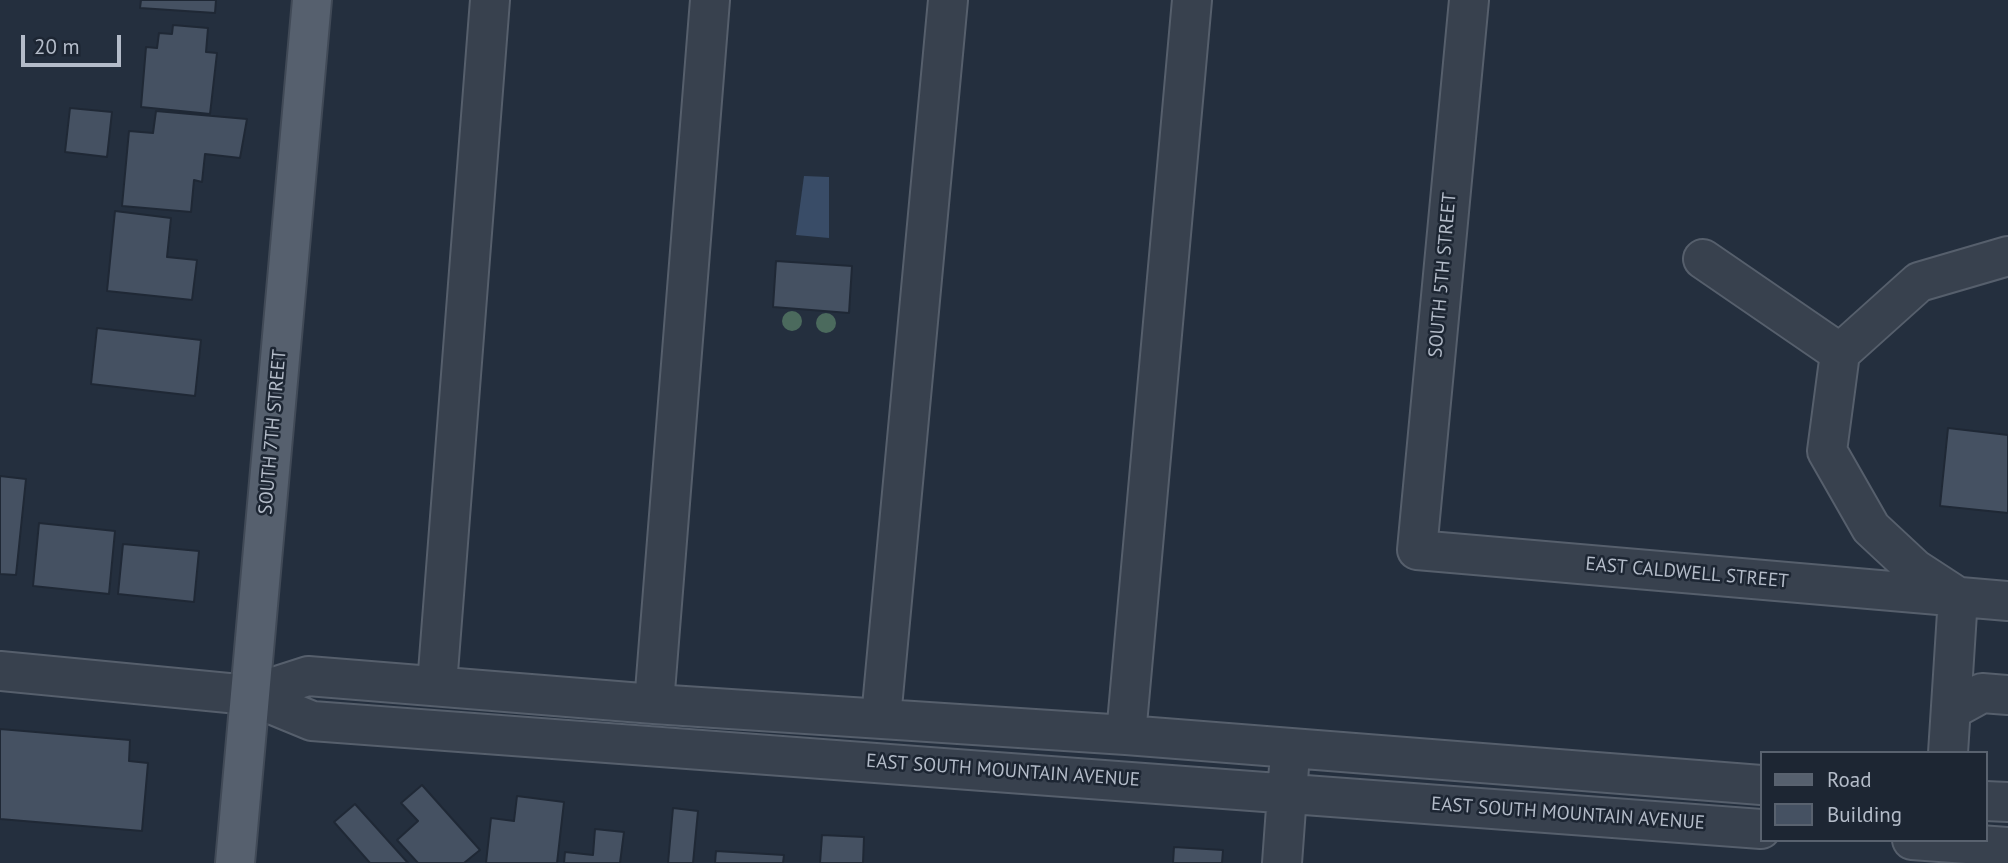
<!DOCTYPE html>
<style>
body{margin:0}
#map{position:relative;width:2008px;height:863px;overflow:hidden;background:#242f3e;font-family:"PT Sans",sans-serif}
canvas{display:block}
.legend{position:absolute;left:1760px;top:751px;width:228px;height:91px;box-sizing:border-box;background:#1d2633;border:2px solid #59626f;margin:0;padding:9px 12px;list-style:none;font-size:21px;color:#b4bcc9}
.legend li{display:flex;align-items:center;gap:14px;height:35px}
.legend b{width:35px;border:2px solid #59626f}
.scale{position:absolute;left:21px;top:35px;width:100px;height:32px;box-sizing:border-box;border:4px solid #b4bcc9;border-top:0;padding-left:9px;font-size:21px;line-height:24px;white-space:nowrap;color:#b4bcc9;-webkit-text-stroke:5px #1d2633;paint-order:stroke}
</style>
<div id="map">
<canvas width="2008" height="863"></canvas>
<ul class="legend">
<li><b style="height:9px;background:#56606e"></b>Road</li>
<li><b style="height:19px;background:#455162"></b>Building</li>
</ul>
<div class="scale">20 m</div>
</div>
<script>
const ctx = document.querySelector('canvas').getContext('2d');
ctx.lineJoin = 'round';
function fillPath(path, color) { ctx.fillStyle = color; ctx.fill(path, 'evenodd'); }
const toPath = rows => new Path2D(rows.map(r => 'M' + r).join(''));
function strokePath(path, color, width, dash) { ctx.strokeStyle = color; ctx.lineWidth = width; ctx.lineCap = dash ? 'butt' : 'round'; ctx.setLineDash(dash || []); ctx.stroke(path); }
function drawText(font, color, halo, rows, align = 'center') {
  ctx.font = font + ' "PT Sans",sans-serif'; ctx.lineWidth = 5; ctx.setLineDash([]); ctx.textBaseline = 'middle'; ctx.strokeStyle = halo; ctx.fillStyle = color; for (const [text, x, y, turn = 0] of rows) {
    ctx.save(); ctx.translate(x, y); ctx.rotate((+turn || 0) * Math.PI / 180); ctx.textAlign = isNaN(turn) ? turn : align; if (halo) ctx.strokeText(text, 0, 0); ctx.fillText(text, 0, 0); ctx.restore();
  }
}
fillPath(toPath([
 [804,176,829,177,829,238,796,235]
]), '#394c67');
const building = toPath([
 [141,0,216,0,215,13,140,8,141,0],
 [173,25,208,28,206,52,217,53,210,114,141,107,146,47,157,48,159,33,172,34,173,25],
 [70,108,112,112,107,157,65,152,70,108],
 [156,111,247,119,240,158,205,154,202,182,194,180,191,212,122,206,129,131,153,133,156,111],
 [115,211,171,218,167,257,197,260,192,300,107,291,115,211],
 [776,261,852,266,849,313,773,307,776,261],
 [97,328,201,340,195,396,91,384,97,328],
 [1948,428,2008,435,2008,513,1940,506,1948,428],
 [0,476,26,479,16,575,0,574,0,476],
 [39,523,115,531,109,594,33,586,39,523],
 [123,544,199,551,194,602,118,594,123,544],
 [0,729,130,740,129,761,148,763,142,831,0,819,0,729],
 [422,785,480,850,464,863,418,863,397,840,418,821,401,803,422,785],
 [517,796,564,802,557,863,486,863,491,818,514,821,517,796],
 [355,804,408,863,370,863,334,822,355,804],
 [673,808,698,811,693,863,668,863,673,808],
 [595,829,624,832,620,863,564,863,565,852,593,855,595,829],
 [822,835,864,837,863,863,820,863,822,835],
 [1174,847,1223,850,1222,863,1173,863,1174,847],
 [716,851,784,855,783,863,715,863,716,851]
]);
fillPath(building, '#455162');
strokePath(building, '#1f2835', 2);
const minor = toPath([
 [1469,0,1417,550,2008,601],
 [1703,259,1840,353],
 [0,671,249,695,312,721,1761,829],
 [437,685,490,0],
 [249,695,308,676,654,704,1126,735,1761,785],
 [654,704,710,0],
 [1951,710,1982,693,2008,695],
 [881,718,948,0],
 [1126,735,1192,0],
 [1948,753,1958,597,1915,569,1871,528,1827,451,1840,353,1919,282,2008,256],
 [1985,801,2008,802],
 [1912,840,2008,847],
 [1282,863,1289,767]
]);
const major = toPath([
 [235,863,312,0]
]);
strokePath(minor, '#565f6c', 42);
strokePath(major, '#414a57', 42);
strokePath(minor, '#38414e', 38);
strokePath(major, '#56606e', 38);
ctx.fillStyle = '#4b6a5d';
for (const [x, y] of [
 [792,321],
 [826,323]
]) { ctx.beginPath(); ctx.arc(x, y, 10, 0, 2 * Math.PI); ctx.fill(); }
drawText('19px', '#b4bcc9', '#1d2633', [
 ["SOUTH 5TH STREET",1443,275,-85],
 ["SOUTH 7TH STREET",273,432,-85],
 ["EAST CALDWELL STREET",1687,573,5],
 ["EAST SOUTH MOUNTAIN AVENUE",1003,771,4],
 ["EAST SOUTH MOUNTAIN AVENUE",1568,814,4]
]);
</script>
